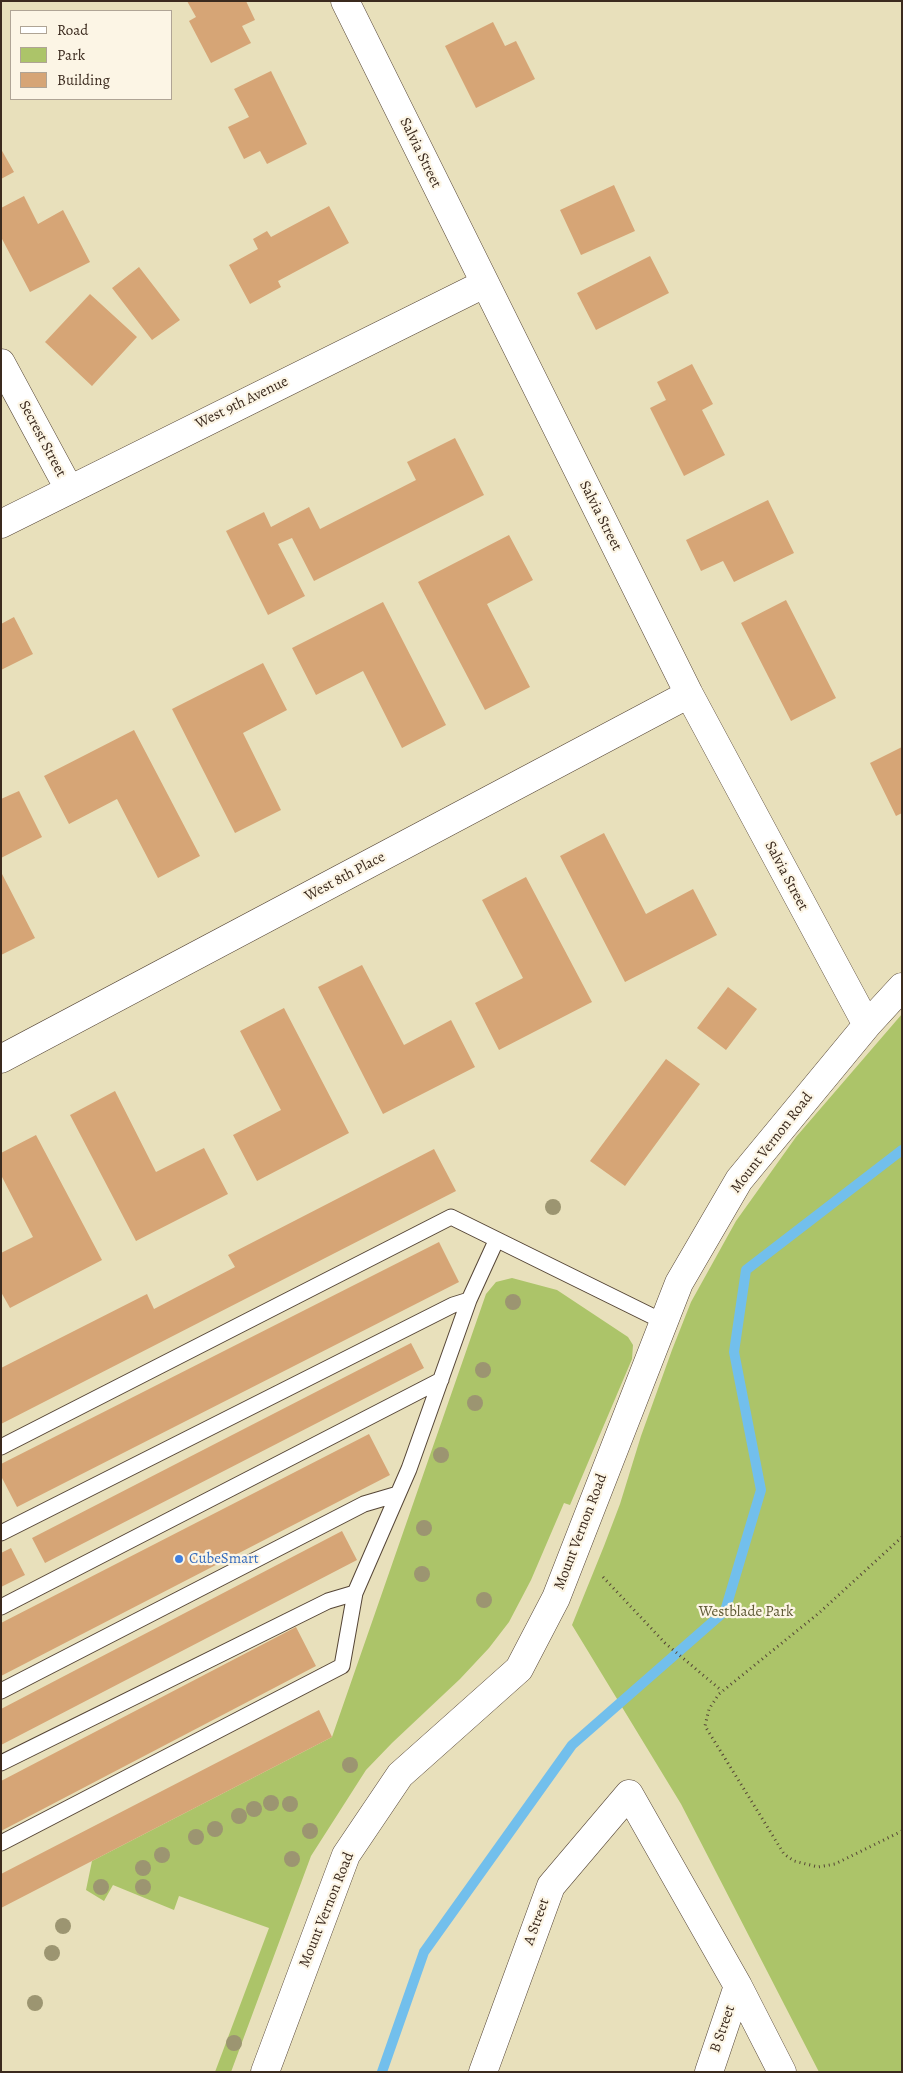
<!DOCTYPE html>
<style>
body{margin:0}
#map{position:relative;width:903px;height:2073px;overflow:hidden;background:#e8e0bb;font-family:Alegreya,serif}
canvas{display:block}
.frame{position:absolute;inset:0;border:2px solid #3b2a1e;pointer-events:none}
.legend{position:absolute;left:10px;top:10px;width:162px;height:90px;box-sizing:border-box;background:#fcf5e5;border:1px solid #afa495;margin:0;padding:6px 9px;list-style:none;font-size:15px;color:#3b2a1e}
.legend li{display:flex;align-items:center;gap:10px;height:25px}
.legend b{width:25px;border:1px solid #afa495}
</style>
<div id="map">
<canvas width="903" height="2073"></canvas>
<div class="frame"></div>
<ul class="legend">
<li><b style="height:6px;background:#fff"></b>Road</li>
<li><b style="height:14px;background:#acc469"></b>Park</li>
<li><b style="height:14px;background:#d6a576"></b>Building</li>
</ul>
</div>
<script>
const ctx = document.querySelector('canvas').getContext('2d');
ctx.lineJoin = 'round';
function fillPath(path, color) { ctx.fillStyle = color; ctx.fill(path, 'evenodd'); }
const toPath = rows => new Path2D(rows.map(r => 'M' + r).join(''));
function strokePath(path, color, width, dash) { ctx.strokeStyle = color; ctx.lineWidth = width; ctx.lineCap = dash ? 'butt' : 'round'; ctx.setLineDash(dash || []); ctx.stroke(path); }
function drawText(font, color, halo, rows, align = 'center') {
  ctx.font = font + ' Alegreya,serif'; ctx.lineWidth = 4.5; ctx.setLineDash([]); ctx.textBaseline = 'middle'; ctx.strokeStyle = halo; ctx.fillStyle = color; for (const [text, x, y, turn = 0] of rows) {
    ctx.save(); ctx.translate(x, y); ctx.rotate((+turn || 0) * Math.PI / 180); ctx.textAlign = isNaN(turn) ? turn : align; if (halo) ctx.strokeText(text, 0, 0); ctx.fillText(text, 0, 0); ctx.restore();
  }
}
fillPath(toPath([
 [902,1014,902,2072,819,2072,681,1804,572,1625,604,1546,620,1504,641,1436,672,1350,691,1302,736,1221,796,1137],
 [512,1278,557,1290,628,1337,633,1345,632,1359,570,1505,564,1503,531,1580,509,1622,489,1648,460,1679,392,1743,366,1770,311,1856,231,2072,215,2072,269,1928,179,1896,174,1910,113,1885,104,1901,86,1890,92,1861,332,1737,486,1294,496,1282]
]), '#acc469');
strokePath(toPath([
 [382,2072,424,1952,572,1745,725,1611,761,1490,734,1352,746,1270,902,1150]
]), '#72bfec', 10);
fillPath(toPath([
 [187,1,246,1,255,20,242,26,251,43,211,63,189,21,196,17],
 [493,22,505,46,516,41,535,79,476,108,445,46],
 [271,71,307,144,267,164,260,151,244,159,228,127,249,117,234,89],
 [1,149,14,172,1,179],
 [614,185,635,231,581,255,560,210],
 [24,196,38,224,63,210,90,262,30,292,1,237,1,208],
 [329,206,349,243,278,281,281,287,250,304,229,265,258,249,253,239,267,231,271,237],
 [650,256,669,293,596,330,577,293],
 [139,267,180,320,152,340,112,288],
 [90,294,137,337,92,386,45,342],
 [692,364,713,404,702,410,725,455,684,476,650,408,666,400,657,382],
 [455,438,484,495,314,581,292,538,278,544,305,596,268,615,226,531,264,512,271,527,309,507,320,529,416,480,407,462],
 [768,500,794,553,734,582,723,561,701,571,686,540],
 [509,535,533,580,487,604,530,687,485,710,418,582],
 [786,600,836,698,791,721,741,623],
 [383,602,446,725,402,748,363,671,316,695,292,648],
 [14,617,33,654,1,670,1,624],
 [263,663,287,710,243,733,281,810,235,833,172,709],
 [134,730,200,856,158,878,117,799,69,824,44,776],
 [902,747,902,813,896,816,870,763],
 [19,791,42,837,1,858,1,799],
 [604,833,646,914,693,889,717,935,625,982,560,856],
 [1,872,35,938,1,955],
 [526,877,592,1002,499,1050,475,1003,523,978,482,900],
 [362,965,404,1045,451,1020,475,1067,383,1114,318,987],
 [728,987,757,1009,726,1050,697,1028],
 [284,1008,349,1133,257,1181,233,1135,281,1110,240,1031],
 [666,1059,700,1084,625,1186,590,1161],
 [115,1091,156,1172,204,1148,228,1194,136,1241,70,1115],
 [36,1135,102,1260,10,1308,1,1292,1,1253,33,1237,1,1175,1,1153],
 [434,1149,456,1191,1,1424,1,1368,147,1294,154,1309,235,1267,228,1255],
 [439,1242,459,1282,17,1507,1,1476,1,1464],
 [411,1343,424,1368,45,1563,32,1538],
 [369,1434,390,1475,1,1676,1,1623],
 [342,1531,357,1560,1,1745,1,1709],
 [11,1548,25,1575,1,1587,1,1553],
 [296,1627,316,1666,1,1831,1,1781],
 [319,1710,332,1737,1,1908,1,1874]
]), '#d6a576');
const lane = toPath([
 [1,1447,451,1217,664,1322],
 [1,1533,453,1305,469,1300],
 [1,1607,441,1380],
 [1,1691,364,1504,398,1494],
 [1,1763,328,1601,355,1593],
 [1,1843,342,1666,355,1593,409,1469,469,1300,496,1241]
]);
const street = toPath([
 [345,1,689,694,867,1025],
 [1,363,69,489],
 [1,524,484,284],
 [1,1059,689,694],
 [265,2072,346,1855,400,1775,519,1669,556,1598,679,1283,739,1180,867,1025,902,987],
 [483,2072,551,1886,629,1794,738,1986,782,2072],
 [709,2072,738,1986]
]);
strokePath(lane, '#554536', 17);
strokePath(street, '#554536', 29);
strokePath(toPath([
 [902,1537,819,1613,719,1694,709,1709,705,1726,784,1854,794,1861,818,1867,835,1864,902,1831],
 [603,1577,665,1643,722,1691]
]), '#554536', 3, [1, 4]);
strokePath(lane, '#fff', 15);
strokePath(street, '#fff', 28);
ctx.fillStyle = '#9c9571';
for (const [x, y] of [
 [553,1207],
 [513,1302],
 [483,1370],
 [475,1403],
 [441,1455],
 [424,1528],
 [422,1574],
 [484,1600],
 [350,1765],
 [271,1803],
 [290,1804],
 [254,1809],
 [239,1816],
 [215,1829],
 [310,1831],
 [196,1837],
 [162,1855],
 [292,1859],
 [143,1868],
 [101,1887],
 [143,1887],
 [63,1926],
 [52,1953],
 [35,2003],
 [234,2043]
]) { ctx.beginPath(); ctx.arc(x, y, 8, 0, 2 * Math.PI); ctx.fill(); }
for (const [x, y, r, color] of [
 [179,1559,5,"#3f7fe0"]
]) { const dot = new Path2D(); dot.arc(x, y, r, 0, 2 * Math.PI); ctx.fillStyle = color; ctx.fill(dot); strokePath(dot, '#fcf5e5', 2); }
drawText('15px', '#3b2a1e', '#fcf5e5', [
 ["Salvia Street",420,153,64],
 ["West 9th Avenue",242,403,-26],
 ["Secrest Street",42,439,62],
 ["Salvia Street",600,516,63],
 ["Salvia Street",786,876,62],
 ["West 8th Place",345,877,-28],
 ["Mount Vernon Road",772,1143,-52],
 ["Mount Vernon Road",581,1532,-69],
 ["Mount Vernon Road",327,1910,-68],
 ["A Street",537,1922,-70],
 ["B Street",723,2029,-71]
]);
drawText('15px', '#366cbe', '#fcf5e5', [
 ["CubeSmart",189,1559]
], 'left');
drawText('15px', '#5d5834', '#fcf5e5', [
 ["Westblade Park",746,1612]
]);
</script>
